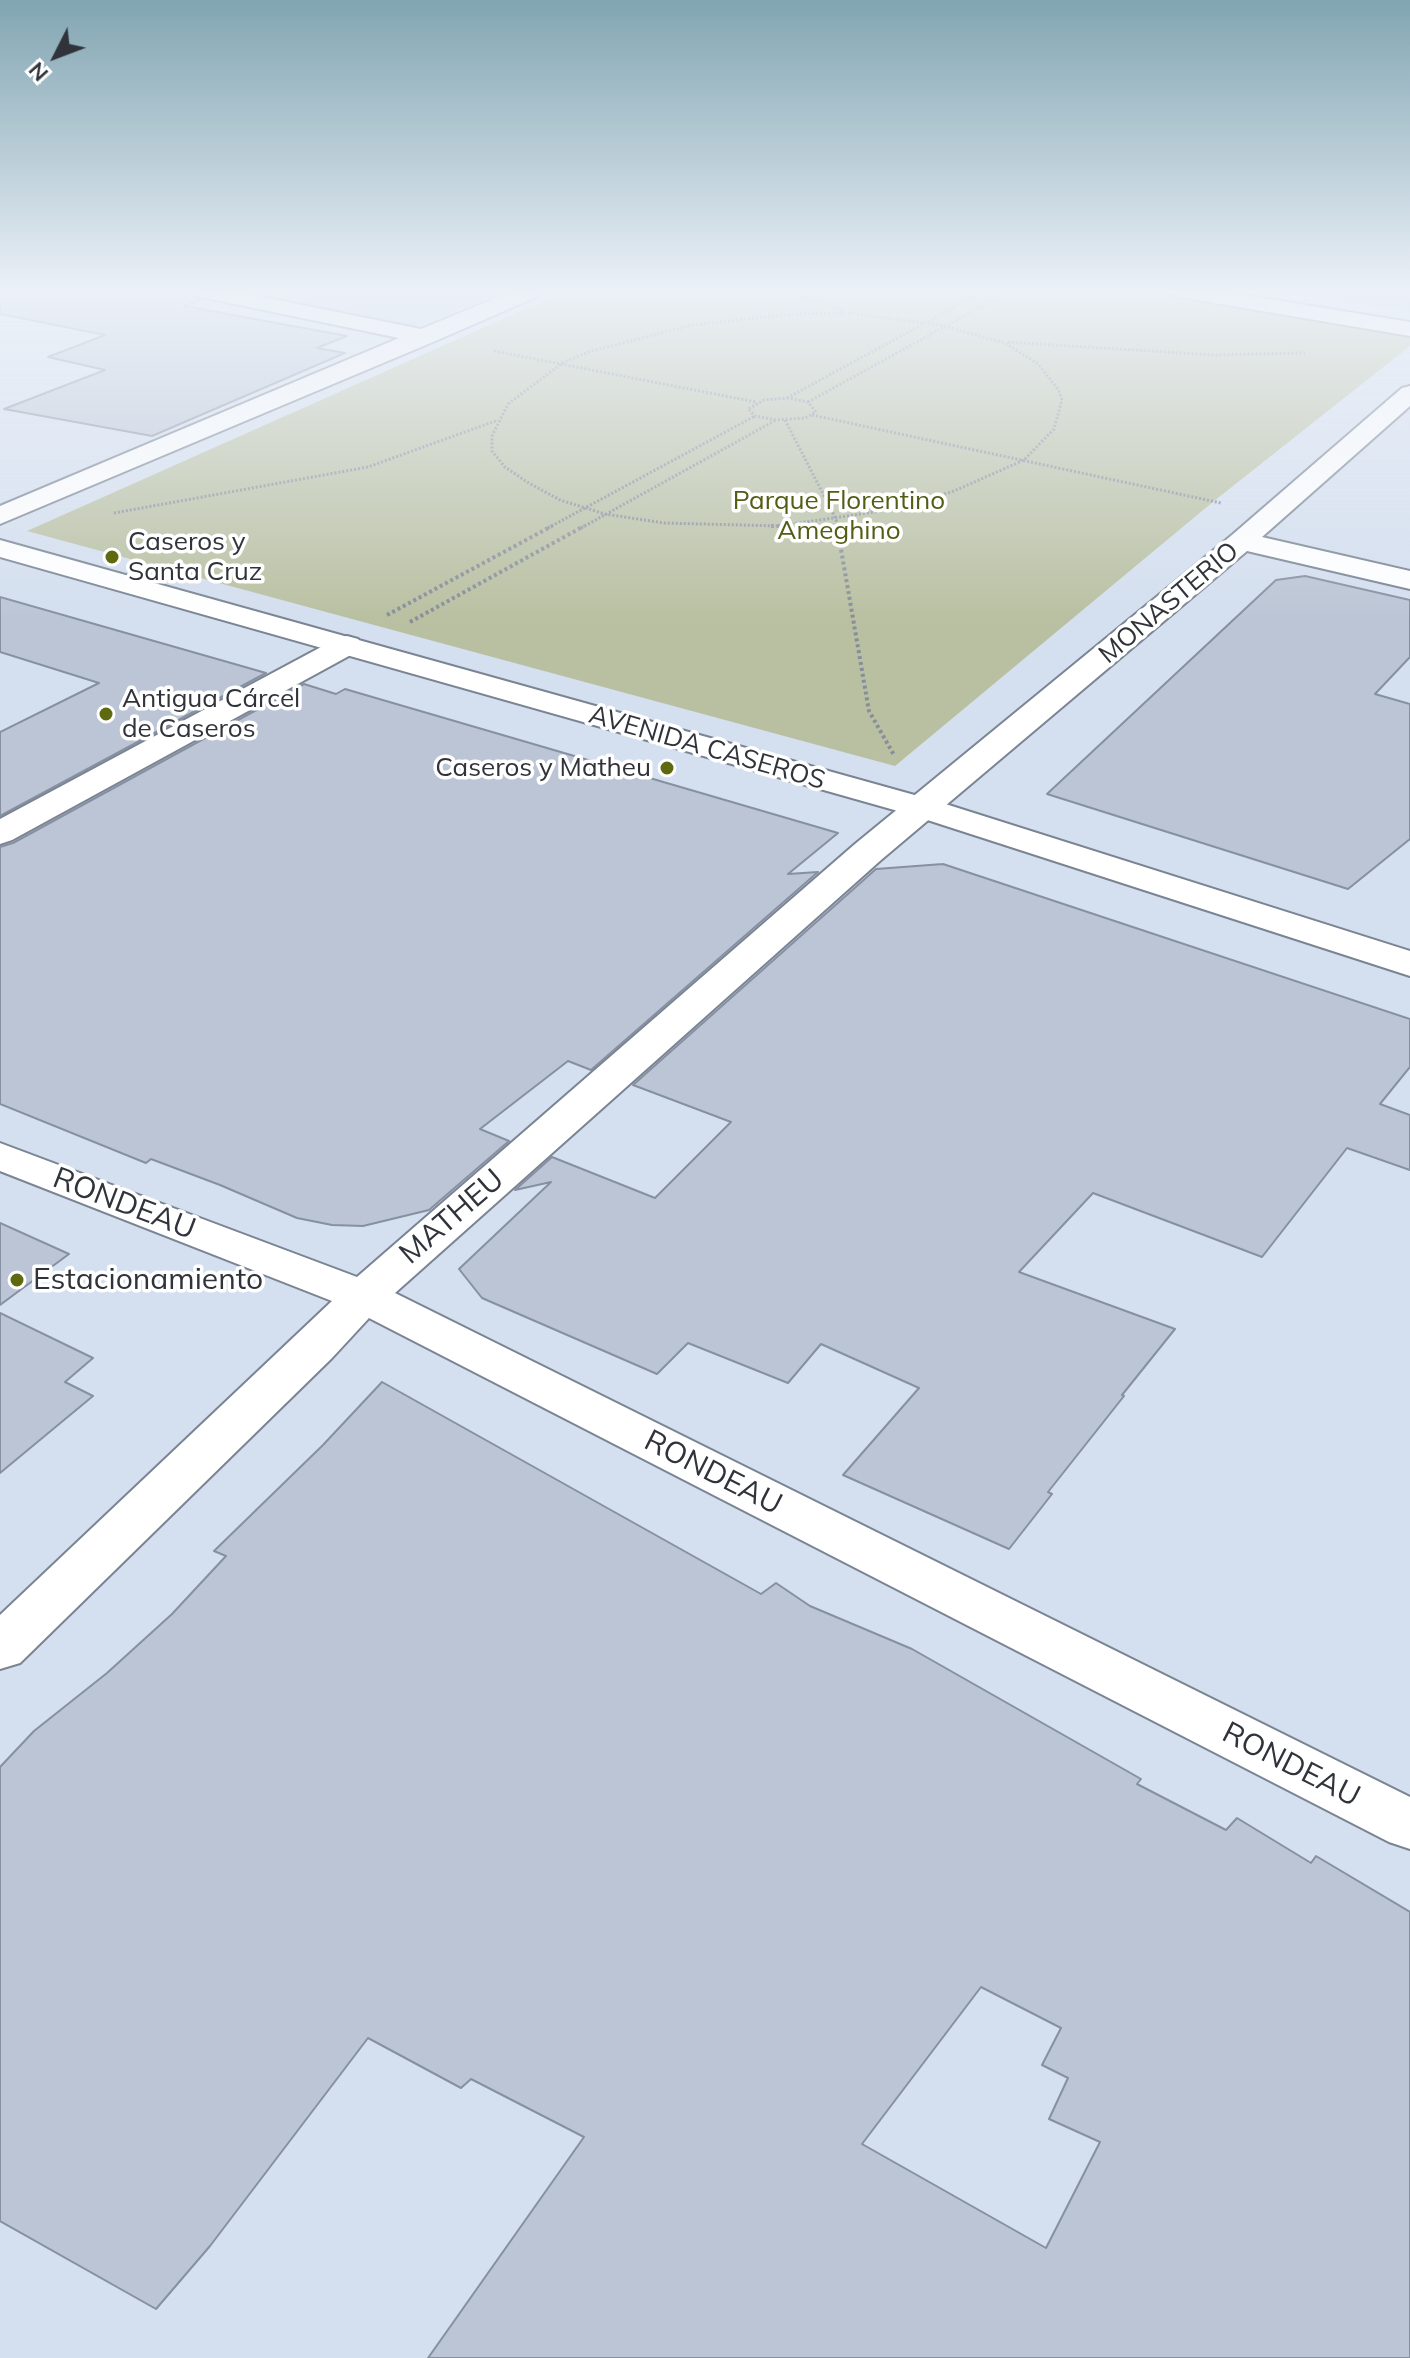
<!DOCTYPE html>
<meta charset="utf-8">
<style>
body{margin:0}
#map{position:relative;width:1410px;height:2358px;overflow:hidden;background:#d4dfef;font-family:Mulish,sans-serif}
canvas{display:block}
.north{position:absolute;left:16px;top:16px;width:80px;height:80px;-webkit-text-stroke:6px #fff;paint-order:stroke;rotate:228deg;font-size:22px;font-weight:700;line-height:32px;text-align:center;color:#30343a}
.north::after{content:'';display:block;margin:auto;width:28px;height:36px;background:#30343a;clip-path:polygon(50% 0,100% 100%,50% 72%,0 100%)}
</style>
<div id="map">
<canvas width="1410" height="2358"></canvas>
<div class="north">N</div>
</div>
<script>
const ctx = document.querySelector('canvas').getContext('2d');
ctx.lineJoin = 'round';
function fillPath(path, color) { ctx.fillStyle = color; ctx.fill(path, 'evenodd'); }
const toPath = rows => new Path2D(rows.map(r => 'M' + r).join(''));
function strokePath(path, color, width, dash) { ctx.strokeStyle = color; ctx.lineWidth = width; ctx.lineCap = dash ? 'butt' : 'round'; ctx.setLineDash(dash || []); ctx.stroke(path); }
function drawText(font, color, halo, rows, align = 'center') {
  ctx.font = font + ' Mulish,sans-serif'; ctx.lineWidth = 7; ctx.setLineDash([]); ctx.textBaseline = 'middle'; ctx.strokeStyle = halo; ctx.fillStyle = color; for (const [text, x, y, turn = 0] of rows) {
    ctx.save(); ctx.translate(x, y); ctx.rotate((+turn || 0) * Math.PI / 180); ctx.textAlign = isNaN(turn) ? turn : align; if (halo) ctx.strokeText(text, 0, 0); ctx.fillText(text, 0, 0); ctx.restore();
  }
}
fillPath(toPath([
 [205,290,509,290,404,331],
 [1270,290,1410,290,1410,312]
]), '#c2d1e7');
fillPath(toPath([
 [568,290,1132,290,1410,336,1410,346,1214,501,895,766,27,531]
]), '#b9c0a1');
const building = toPath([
 [0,290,182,290,200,300,184,306,347,336,317,348,345,353,152,436,4,409,105,370,48,357,105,335,0,314,0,290],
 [1305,576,1410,600,1410,657,1375,694,1410,704,1410,839,1348,889,1047,794,1276,580,1305,576],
 [0,597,266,673,0,816,0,732,99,683,0,652,0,597],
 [304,684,336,694,345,689,838,833,788,874,818,872,591,1070,568,1061,480,1129,509,1141,429,1210,363,1226,332,1225,297,1218,220,1185,151,1159,146,1163,0,1104,0,847,13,843,304,684],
 [943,864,1410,1019,1410,1067,1380,1104,1410,1115,1410,1170,1347,1148,1262,1257,1093,1193,1019,1272,1175,1329,1122,1395,1124,1396,1048,1492,1052,1494,1009,1549,843,1475,919,1388,821,1344,788,1383,688,1343,657,1374,482,1298,459,1269,551,1182,515,1190,552,1157,655,1198,731,1122,633,1085,876,869,943,864],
 [0,1223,69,1254,0,1305,0,1223],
 [0,1313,93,1358,65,1382,93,1396,0,1473,0,1313],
 [382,1382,761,1594,776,1583,810,1606,912,1649,1141,1779,1137,1784,1226,1830,1237,1818,1311,1863,1316,1856,1410,1912,1410,2358,428,2358,584,2137,471,2079,461,2088,368,2038,210,2246,156,2309,0,2221,0,1767,34,1731,107,1673,172,1614,226,1556,214,1551,323,1445,382,1382],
 [981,1987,1061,2028,1042,2065,1068,2078,1049,2119,1100,2142,1046,2248,862,2144,981,1987]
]);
fillPath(building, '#bbc5d5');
strokePath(building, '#8690a0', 2);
const street = toPath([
 [185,290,228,290,421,329,515,290,544,290,541,295,433,342,0,524,0,506,399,338,196,296,185,290],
 [1163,290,1213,290,1410,322,1410,336,1174,296,1163,290],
 [1410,386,1410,406,1262,537,1410,571,1410,589,1247,551,881,860,395,1293,1410,1797,1410,1849,1389,1842,369,1318,332,1358,20,1663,0,1669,0,1615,332,1301,0,1171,0,1143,357,1277,855,844,1232,535,1402,388,1410,386],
 [347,636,358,639,362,645,358,651,12,840,0,844,0,819,336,639,347,636]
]);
const secondary = toPath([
 [0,540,936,801,1410,951,1410,976,912,815,0,557,0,540]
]);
strokePath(street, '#7a8493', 4);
strokePath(secondary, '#7a8493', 4);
strokePath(toPath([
 [784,290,844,311],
 [811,300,832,290],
 [849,313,940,325,1005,343,1038,364,1058,389,1062,400,1054,429,1024,460,954,491,894,509,779,526,664,523,605,514,560,500,527,482,505,467,492,451,492,436,508,404,564,362,591,351,693,325,793,314,849,313],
 [1008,342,1213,355,1305,353],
 [494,351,756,402],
 [787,398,986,290],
 [787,398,808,402,816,412,805,418,776,420,755,416,748,409,764,400,787,398],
 [808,402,1011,290],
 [812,415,1221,503],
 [785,420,836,519,838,528],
 [114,513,368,467,498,420],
 [548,528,755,416],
 [581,528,776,420]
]), '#868e99', 3, [2, 2]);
strokePath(toPath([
 [771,526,780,526],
 [837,526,869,711,894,755],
 [387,615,552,526],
 [410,622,584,526]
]), '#868e99', 4, [3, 3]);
fillPath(street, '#fff');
fillPath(secondary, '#fff');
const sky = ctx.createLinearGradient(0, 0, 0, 620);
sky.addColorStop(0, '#81a5b2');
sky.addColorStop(0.47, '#ecf1f8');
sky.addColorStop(1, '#ecf1f800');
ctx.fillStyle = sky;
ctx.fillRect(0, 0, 1410, 620);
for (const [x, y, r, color] of [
 [112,557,8,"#5f6a10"],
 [106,714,8,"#5f6a10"],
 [667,768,8,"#5f6a10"],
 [17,1280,8,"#5f6a10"]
]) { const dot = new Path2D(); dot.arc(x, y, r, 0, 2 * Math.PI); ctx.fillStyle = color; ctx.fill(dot); strokePath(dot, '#fff', 3); }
drawText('26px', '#535d14', '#fff', [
 ["Parque Florentino",839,501],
 ["Ameghino",839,531]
]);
drawText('26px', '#30343a', '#fff', [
 ["Caseros y",128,542],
 ["Santa Cruz",128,572],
 ["Antigua Cárcel",122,699],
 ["de Caseros",122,729],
 ["Caseros y Matheu",651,768,"right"]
], 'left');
drawText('26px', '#30343a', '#fff', [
 ["MONASTERIO",1169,603,-40],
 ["AVENIDA CASEROS",707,748,16]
]);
drawText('30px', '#30343a', '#fff', [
 ["RONDEAU",124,1204,21],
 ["MATHEU",452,1217,-41],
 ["RONDEAU",713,1473,27],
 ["RONDEAU",1291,1765,27]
]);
drawText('30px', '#30343a', '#fff', [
 ["Estacionamiento",33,1280]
], 'left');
</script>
